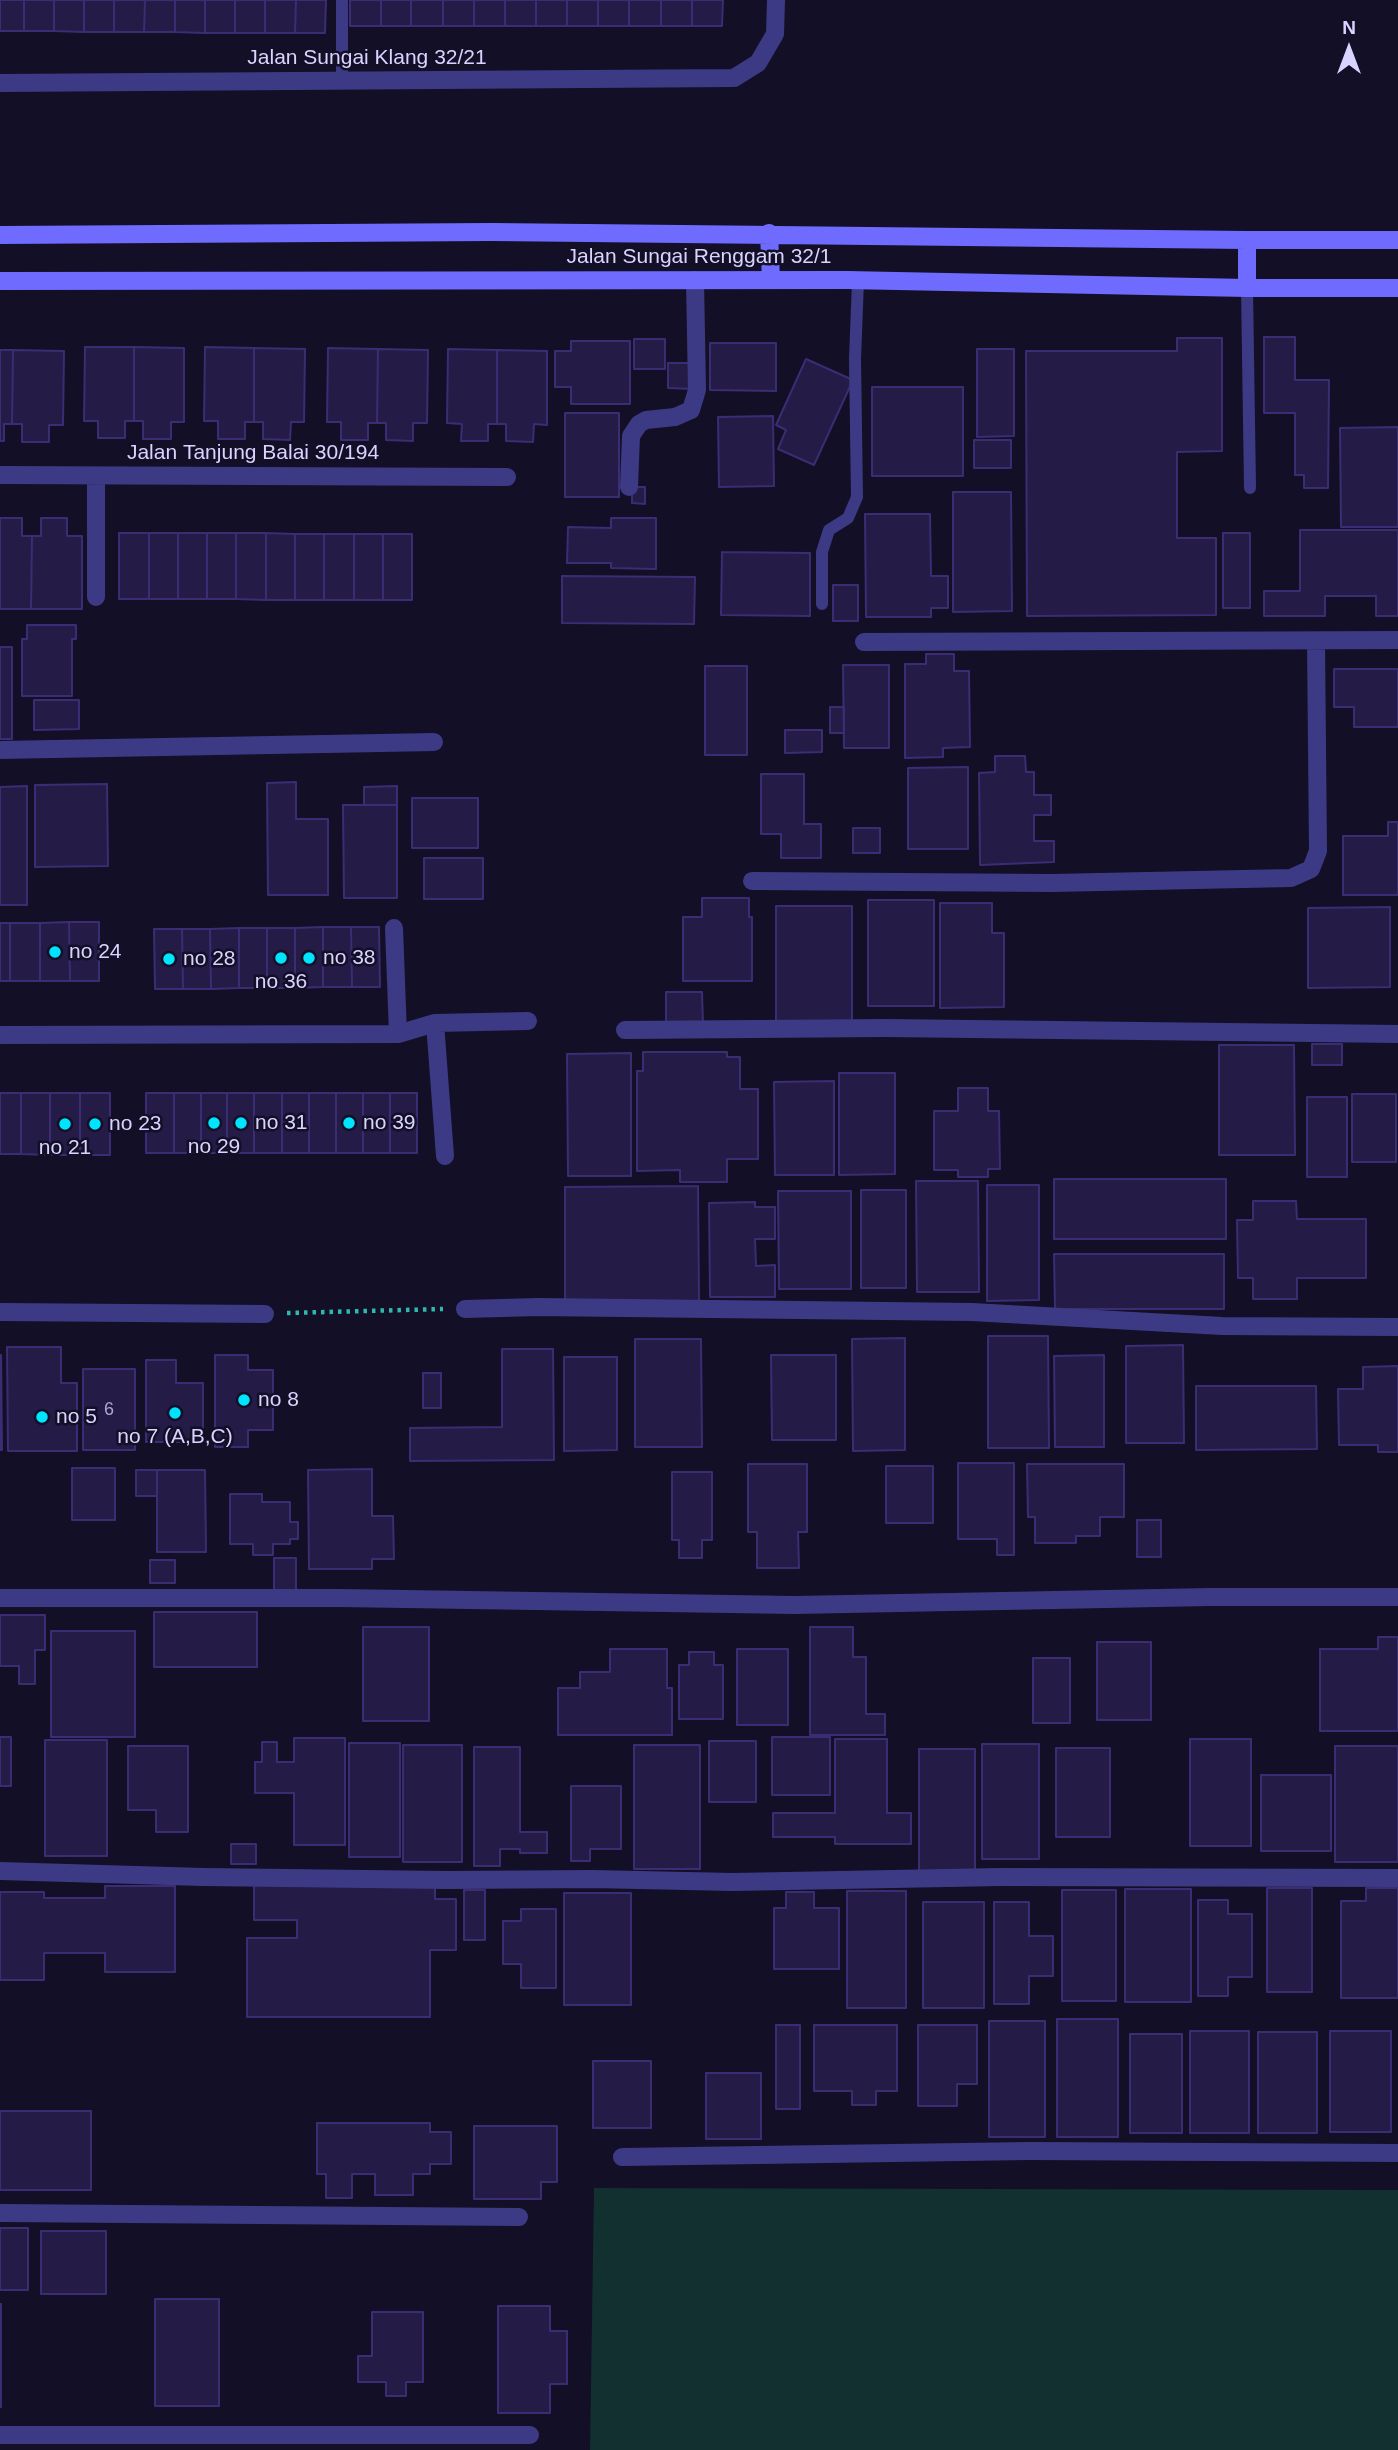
<!DOCTYPE html>
<style>
body{margin:0}
#map{position:relative;width:1398px;height:2450px;overflow:hidden;background:#130f26;font-family:Helvetica,sans-serif}
canvas{display:block}
.north{position:absolute;left:1314px;top:14px;width:70px;height:70px;-webkit-text-stroke:5px #130f26;paint-order:stroke;rotate:0deg;font-size:19px;font-weight:700;line-height:28px;text-align:center;color:#d9d4ff}
.north::after{content:'';display:block;margin:auto;width:24px;height:32px;background:#d9d4ff;clip-path:polygon(50% 0,100% 100%,50% 72%,0 100%)}
</style>
<div id="map">
<canvas width="1398" height="2450"></canvas>
<div class="north">N</div>
</div>
<script>
const ctx = document.querySelector('canvas').getContext('2d');
ctx.lineJoin = 'round';
function fillPath(path, color) { ctx.fillStyle = color; ctx.fill(path, 'evenodd'); }
const toPath = rows => new Path2D(rows.map(r => 'M' + r).join(''));
function strokePath(path, color, width, dash) { ctx.strokeStyle = color; ctx.lineWidth = width; ctx.lineCap = dash ? 'butt' : 'round'; ctx.setLineDash(dash || []); ctx.stroke(path); }
function drawText(font, color, halo, rows, align = 'center') {
  ctx.font = font + ' Helvetica,sans-serif'; ctx.lineWidth = 5; ctx.setLineDash([]); ctx.textBaseline = 'middle'; ctx.strokeStyle = halo; ctx.fillStyle = color; for (const [text, x, y, turn = 0] of rows) {
    ctx.save(); ctx.translate(x, y); ctx.rotate((+turn || 0) * Math.PI / 180); ctx.textAlign = isNaN(turn) ? turn : align; if (halo) ctx.strokeText(text, 0, 0); ctx.fillText(text, 0, 0); ctx.restore();
  }
}
fillPath(toPath([
 [594,2188,1398,2190,1398,2450,590,2450]
]), '#12302f');
const building = toPath([
 [0,0,24,0,24,31,0,31,0,0],
 [24,0,54,0,54,31,24,31,24,0],
 [54,0,84,0,84,32,54,31,54,0],
 [84,0,114,0,114,32,84,32,84,0],
 [114,0,145,0,144,32,114,32,114,0],
 [145,0,175,0,175,32,144,32,145,0],
 [175,0,205,0,205,33,175,32,175,0],
 [205,0,235,0,235,33,205,33,205,0],
 [235,0,265,0,265,33,235,33,235,0],
 [265,0,296,0,295,33,265,33,265,0],
 [296,0,326,0,325,33,295,33,296,0],
 [350,0,381,0,381,26,350,26,350,0],
 [381,0,411,0,411,26,381,26,381,0],
 [411,0,443,0,443,26,411,26,411,0],
 [443,0,474,0,474,26,443,26,443,0],
 [474,0,505,0,505,26,474,26,474,0],
 [505,0,536,0,536,26,505,26,505,0],
 [536,0,567,0,567,26,536,26,536,0],
 [567,0,598,0,598,26,567,26,567,0],
 [598,0,629,0,629,26,598,26,598,0],
 [629,0,661,0,661,26,629,26,629,0],
 [661,0,692,0,692,26,661,26,661,0],
 [692,0,723,0,722,26,692,26,692,0],
 [1264,337,1295,337,1295,380,1329,380,1328,488,1304,488,1304,475,1295,475,1295,413,1264,413,1264,337],
 [1177,338,1222,338,1222,451,1177,452,1177,538,1216,538,1216,615,1027,616,1026,351,1177,351,1177,338],
 [634,339,665,339,665,369,634,369,634,339],
 [571,341,630,341,630,404,571,404,571,387,555,387,555,351,571,351,571,341],
 [710,343,776,343,776,391,710,390,710,343],
 [85,347,134,347,134,421,125,421,125,438,98,438,98,421,84,421,85,347],
 [134,347,184,348,184,422,171,422,171,439,143,439,143,421,134,421,134,347],
 [205,347,254,348,254,422,245,422,245,439,218,439,218,421,204,421,205,347],
 [254,348,305,349,304,422,291,422,290,440,263,439,263,422,254,422,254,348],
 [328,348,378,349,377,423,368,423,368,440,341,440,341,422,327,422,328,348],
 [378,349,428,350,427,423,413,423,413,441,386,440,386,423,377,423,378,349],
 [448,349,497,350,497,424,488,424,488,441,461,441,462,424,447,423,448,349],
 [977,349,1014,349,1014,436,977,437,977,349],
 [0,350,13,350,12,424,4,424,4,441,0,441,0,350],
 [13,350,64,351,63,425,49,425,49,442,22,442,22,424,12,424,13,350],
 [497,350,547,351,547,425,534,424,533,442,506,441,506,424,497,424,497,350],
 [806,359,853,380,814,465,778,449,786,430,776,425,806,359],
 [668,363,694,363,694,389,668,388,668,363],
 [872,387,963,387,963,476,872,476,872,387],
 [565,413,619,413,619,497,565,497,565,413],
 [773,416,774,486,719,487,718,417,773,416],
 [1398,427,1398,527,1341,527,1340,428,1398,427],
 [974,440,1011,440,1011,468,974,468,974,440],
 [632,487,645,487,645,504,632,503,632,487],
 [953,492,1011,492,1012,611,953,612,953,492],
 [865,514,930,514,931,576,948,576,948,608,931,608,931,617,866,617,865,514],
 [0,518,22,518,22,536,32,536,31,609,0,609,0,518],
 [41,518,67,518,67,536,82,536,82,609,31,609,32,536,41,536,41,518],
 [611,518,656,518,656,569,611,568,611,563,567,563,568,527,611,528,611,518],
 [1300,530,1398,530,1398,616,1376,616,1376,596,1325,596,1325,616,1264,616,1264,591,1300,591,1300,530],
 [119,533,149,533,149,599,119,599,119,533],
 [149,533,178,533,178,599,149,599,149,533],
 [178,533,207,533,207,599,178,599,178,533],
 [207,533,236,533,236,599,207,599,207,533],
 [236,533,266,533,266,600,236,599,236,533],
 [266,533,295,534,295,600,266,600,266,533],
 [1223,533,1250,533,1250,608,1223,608,1223,533],
 [295,534,324,534,324,600,295,600,295,534],
 [324,534,354,534,354,600,324,600,324,534],
 [354,534,383,534,383,600,354,600,354,534],
 [383,534,412,534,412,600,383,600,383,534],
 [722,552,810,553,810,616,721,615,722,552],
 [562,576,695,577,694,624,562,623,562,576],
 [833,585,858,585,858,621,833,621,833,585],
 [27,625,76,625,76,639,72,639,72,696,22,696,22,639,27,639,27,625],
 [0,647,12,647,12,739,0,739,0,647],
 [926,654,954,654,954,671,969,671,970,747,943,748,943,757,905,758,905,664,926,664,926,654],
 [843,665,889,665,889,748,844,748,843,665],
 [705,666,747,666,747,755,705,755,705,666],
 [1334,669,1398,669,1398,727,1354,727,1354,707,1334,707,1334,669],
 [34,700,79,700,79,729,34,730,34,700],
 [830,707,844,707,844,733,830,733,830,707],
 [785,730,822,730,822,752,785,753,785,730],
 [995,756,1025,756,1026,772,1034,772,1034,795,1051,795,1051,815,1034,815,1034,841,1054,841,1054,862,980,865,979,773,995,772,995,756],
 [968,767,968,849,908,849,908,768,968,767],
 [761,774,804,774,804,824,821,824,821,858,781,858,781,834,761,834,761,774],
 [296,782,296,819,328,819,328,895,268,895,267,783,296,782],
 [107,784,108,866,35,867,35,785,107,784],
 [27,786,27,905,0,905,0,787,27,786],
 [397,786,397,805,364,805,364,787,397,786],
 [412,798,478,798,478,848,412,848,412,798],
 [343,805,397,805,397,898,344,898,343,805],
 [1388,822,1398,822,1398,895,1343,895,1343,836,1388,836,1388,822],
 [853,828,880,828,880,853,853,853,853,828],
 [424,858,483,858,483,899,424,899,424,858],
 [702,898,749,898,749,917,752,917,752,981,683,981,683,917,702,917,702,898],
 [868,900,934,900,934,1006,868,1006,868,900],
 [940,903,992,903,992,933,1004,933,1004,1007,940,1008,940,903],
 [776,906,852,906,852,1022,776,1022,776,906],
 [1390,907,1390,987,1308,988,1308,908,1390,907],
 [69,922,99,922,99,981,70,981,69,922],
 [69,922,70,981,40,981,40,923,69,922],
 [0,923,10,923,10,981,0,981,0,923],
 [10,923,40,923,40,981,10,981,10,923],
 [323,927,351,927,352,987,323,987,323,927],
 [323,927,323,987,295,988,295,928,323,927],
 [351,927,379,927,380,987,352,987,351,927],
 [239,928,267,928,267,988,239,988,239,928],
 [239,928,239,988,211,989,210,929,239,928],
 [267,928,295,928,295,988,267,988,267,928],
 [154,929,182,929,183,989,155,989,154,929],
 [182,929,210,929,211,989,183,989,182,929],
 [666,992,702,992,703,1024,666,1024,666,992],
 [1312,1044,1342,1044,1342,1065,1312,1065,1312,1044],
 [1219,1045,1294,1045,1295,1155,1219,1155,1219,1045],
 [643,1052,727,1052,727,1057,740,1057,740,1089,758,1089,758,1159,727,1159,727,1182,680,1182,680,1170,637,1171,637,1071,643,1071,643,1052],
 [631,1053,631,1176,568,1176,567,1054,631,1053],
 [839,1073,895,1073,895,1174,839,1175,839,1073],
 [834,1081,834,1175,775,1175,774,1082,834,1081],
 [958,1088,988,1088,988,1111,999,1111,1000,1169,988,1169,988,1177,958,1177,958,1170,934,1170,934,1111,958,1111,958,1088],
 [0,1093,21,1093,21,1154,0,1154,0,1093],
 [21,1093,50,1093,50,1155,21,1154,21,1093],
 [50,1093,80,1093,80,1155,50,1155,50,1093],
 [80,1093,110,1093,110,1155,80,1155,80,1093],
 [146,1093,174,1093,174,1153,146,1153,146,1093],
 [174,1093,201,1093,201,1153,174,1153,174,1093],
 [201,1093,227,1093,227,1153,201,1153,201,1093],
 [227,1093,254,1093,254,1153,227,1153,227,1093],
 [254,1093,282,1093,282,1153,254,1153,254,1093],
 [282,1093,309,1093,309,1153,282,1153,282,1093],
 [309,1093,336,1093,336,1153,309,1153,309,1093],
 [336,1093,363,1093,363,1153,336,1153,336,1093],
 [363,1093,390,1093,390,1153,363,1153,363,1093],
 [390,1093,417,1093,417,1153,390,1153,390,1093],
 [1352,1094,1396,1094,1396,1162,1352,1162,1352,1094],
 [1307,1097,1347,1097,1347,1177,1307,1177,1307,1097],
 [1054,1179,1226,1179,1226,1239,1054,1239,1054,1179],
 [916,1181,978,1181,979,1292,917,1292,916,1181],
 [987,1185,1039,1185,1039,1300,987,1301,987,1185],
 [698,1186,699,1302,565,1302,565,1187,698,1186],
 [861,1190,906,1190,906,1288,861,1288,861,1190],
 [778,1191,851,1191,851,1289,779,1289,778,1191],
 [1253,1201,1296,1201,1297,1219,1366,1219,1366,1278,1297,1278,1297,1299,1253,1299,1253,1278,1238,1278,1237,1220,1253,1220,1253,1201],
 [755,1202,755,1207,775,1207,775,1239,755,1239,756,1266,775,1265,775,1297,710,1297,709,1203,755,1202],
 [1054,1254,1224,1254,1224,1309,1055,1309,1054,1254],
 [988,1336,1048,1336,1049,1448,988,1448,988,1336],
 [905,1338,905,1450,853,1451,852,1339,905,1338],
 [635,1339,701,1339,702,1447,635,1447,635,1339],
 [1183,1345,1184,1443,1126,1443,1126,1346,1183,1345],
 [7,1347,61,1347,61,1383,77,1383,77,1451,8,1451,7,1347],
 [502,1349,553,1349,554,1460,410,1461,410,1428,502,1427,502,1349],
 [0,1355,1,1355,2,1450,0,1450,0,1355],
 [215,1355,248,1355,248,1370,273,1370,273,1430,248,1430,248,1447,215,1447,215,1355],
 [771,1355,836,1355,836,1440,772,1440,771,1355],
 [1104,1355,1104,1447,1055,1447,1054,1356,1104,1355],
 [564,1357,617,1357,617,1450,564,1451,564,1357],
 [146,1360,176,1360,176,1383,203,1383,203,1442,146,1442,146,1360],
 [1398,1366,1398,1452,1378,1452,1378,1445,1339,1445,1338,1389,1363,1389,1363,1367,1398,1366],
 [83,1369,135,1369,135,1450,83,1450,83,1369],
 [423,1373,441,1373,441,1408,423,1408,423,1373],
 [1196,1386,1316,1386,1317,1449,1196,1450,1196,1386],
 [958,1463,1014,1463,1014,1555,997,1555,997,1539,958,1539,958,1463],
 [748,1464,807,1464,807,1532,798,1532,799,1568,757,1568,757,1532,748,1532,748,1464],
 [1027,1464,1124,1464,1124,1517,1100,1517,1100,1536,1076,1536,1076,1543,1035,1543,1035,1517,1028,1517,1027,1464],
 [886,1466,933,1466,933,1523,886,1523,886,1466],
 [72,1468,115,1468,115,1520,72,1520,72,1468],
 [372,1469,372,1516,393,1516,394,1559,372,1559,372,1569,309,1569,308,1470,372,1469],
 [136,1470,157,1470,157,1496,136,1496,136,1470],
 [157,1470,205,1470,206,1552,157,1552,157,1470],
 [672,1472,712,1472,712,1540,702,1540,702,1558,679,1558,679,1540,672,1540,672,1472],
 [230,1494,262,1494,262,1502,290,1502,290,1522,298,1522,298,1539,290,1539,290,1544,273,1544,273,1555,253,1555,253,1544,230,1544,230,1494],
 [1137,1520,1161,1520,1161,1557,1137,1557,1137,1520],
 [274,1558,296,1558,296,1591,274,1591,274,1558],
 [150,1560,175,1560,175,1583,150,1583,150,1560],
 [154,1612,257,1612,257,1667,154,1667,154,1612],
 [0,1615,45,1615,45,1650,35,1650,35,1684,19,1684,19,1666,0,1666,0,1615],
 [363,1627,429,1627,429,1721,363,1721,363,1627],
 [810,1627,853,1627,853,1657,866,1657,866,1714,885,1714,885,1735,810,1735,810,1627],
 [51,1631,135,1631,135,1737,51,1737,51,1631],
 [1378,1637,1398,1637,1398,1731,1320,1731,1320,1649,1378,1649,1378,1637],
 [1097,1642,1151,1642,1151,1720,1097,1720,1097,1642],
 [610,1649,667,1649,667,1688,672,1688,672,1735,558,1735,558,1688,580,1688,580,1672,610,1672,610,1649],
 [737,1649,788,1649,788,1725,737,1725,737,1649],
 [689,1652,714,1652,714,1665,723,1665,723,1719,679,1719,679,1665,689,1665,689,1652],
 [1033,1658,1070,1658,1070,1723,1033,1723,1033,1658],
 [0,1737,11,1737,11,1786,0,1786,0,1737],
 [772,1737,830,1737,830,1795,772,1795,772,1737],
 [294,1738,345,1738,345,1845,294,1845,294,1793,255,1793,255,1762,262,1762,262,1742,277,1742,277,1762,294,1762,294,1738],
 [835,1739,887,1739,887,1813,911,1813,911,1844,835,1844,835,1837,773,1837,773,1813,835,1813,835,1739],
 [1190,1739,1251,1739,1251,1846,1190,1846,1190,1739],
 [45,1740,107,1740,107,1856,45,1856,45,1740],
 [709,1741,756,1741,756,1802,709,1802,709,1741],
 [349,1743,400,1743,400,1857,349,1857,349,1743],
 [982,1744,1039,1744,1039,1859,982,1859,982,1744],
 [403,1745,462,1745,462,1862,403,1862,403,1745],
 [634,1745,700,1745,700,1869,634,1869,634,1745],
 [128,1746,188,1746,188,1832,156,1832,156,1810,128,1810,128,1746],
 [1335,1746,1398,1746,1398,1862,1335,1862,1335,1746],
 [474,1747,520,1747,520,1832,547,1832,547,1853,520,1853,520,1849,500,1849,500,1866,474,1866,474,1747],
 [1056,1748,1110,1748,1110,1837,1056,1837,1056,1748],
 [919,1749,975,1749,975,1871,919,1871,919,1749],
 [1261,1775,1331,1775,1331,1851,1261,1851,1261,1775],
 [571,1786,621,1786,621,1849,590,1849,590,1861,571,1861,571,1786],
 [231,1844,256,1844,256,1864,231,1864,231,1844],
 [254,1885,435,1885,435,1899,456,1899,456,1950,430,1950,430,2017,247,2017,247,1938,297,1938,297,1920,254,1920,254,1885],
 [105,1886,175,1886,175,1972,105,1972,105,1953,44,1953,44,1980,0,1980,0,1892,44,1892,44,1898,105,1898,105,1886],
 [1267,1888,1312,1888,1312,1992,1267,1992,1267,1888],
 [1366,1888,1398,1888,1398,1998,1341,1998,1341,1901,1366,1901,1366,1888],
 [1125,1889,1191,1889,1191,2002,1125,2002,1125,1889],
 [464,1890,485,1890,485,1940,464,1940,464,1890],
 [1062,1890,1116,1890,1116,2001,1062,2001,1062,1890],
 [847,1891,906,1891,906,2008,847,2008,847,1891],
 [786,1892,814,1892,814,1908,839,1908,839,1969,774,1969,774,1908,786,1908,786,1892],
 [564,1893,631,1893,631,2005,564,2005,564,1893],
 [1198,1900,1228,1900,1228,1914,1252,1914,1252,1977,1228,1977,1228,1996,1198,1996,1198,1900],
 [923,1902,984,1902,984,2008,923,2008,923,1902],
 [994,1902,1029,1902,1029,1936,1053,1936,1053,1976,1029,1976,1029,2004,994,2004,994,1902],
 [521,1909,556,1909,556,1988,521,1988,521,1964,503,1964,503,1921,521,1921,521,1909],
 [1057,2019,1118,2019,1118,2137,1057,2137,1057,2019],
 [989,2021,1045,2021,1045,2137,989,2137,989,2021],
 [776,2025,800,2025,800,2109,776,2109,776,2025],
 [814,2025,897,2025,897,2091,876,2091,876,2105,852,2105,852,2091,814,2091,814,2025],
 [918,2025,977,2025,977,2084,957,2084,957,2106,918,2106,918,2025],
 [1190,2031,1249,2031,1249,2133,1190,2133,1190,2031],
 [1330,2031,1391,2031,1391,2132,1330,2132,1330,2031],
 [1258,2032,1317,2032,1317,2133,1258,2133,1258,2032],
 [1130,2034,1182,2034,1182,2133,1130,2133,1130,2034],
 [593,2061,651,2061,651,2128,593,2128,593,2061],
 [706,2073,761,2073,761,2139,706,2139,706,2073],
 [0,2111,91,2111,91,2190,0,2190,0,2111],
 [317,2123,430,2123,430,2132,451,2132,451,2164,430,2164,430,2174,413,2174,413,2195,375,2195,375,2174,352,2174,352,2198,326,2198,326,2174,317,2174,317,2123],
 [474,2126,557,2126,557,2182,541,2182,541,2199,474,2199,474,2126],
 [0,2228,28,2228,28,2290,0,2290,0,2228],
 [41,2231,106,2231,106,2294,41,2294,41,2231],
 [155,2299,219,2299,219,2406,155,2406,155,2299],
 [0,2304,1,2304,1,2407,0,2407,0,2304],
 [498,2306,550,2306,550,2331,567,2331,567,2384,550,2384,550,2413,498,2413,498,2306],
 [372,2312,423,2312,423,2382,406,2382,406,2396,386,2396,386,2382,358,2382,358,2356,372,2356,372,2312]
]);
fillPath(building, '#241b47');
strokePath(building, '#3b2d73', 2);
strokePath(toPath([
 [287,1313,443,1309]
]), '#2fb8b0', 4.5, [3.5, 5]);
strokePath(toPath([
 [342,0,342,82],
 [1247,288,1250,488],
 [822,604,822,552,829,530,848,518,857,497,855,359,858,281]
]), '#3d3a85', 12);
strokePath(toPath([
 [0,83,734,78,758,63,775,34,776,0],
 [0,475,507,477],
 [96,476,96,597],
 [629,487,631,436,639,424,646,420,675,417,691,410,697,390,695,280],
 [864,642,1398,640],
 [0,750,434,742],
 [752,881,1052,883,1291,878,1311,869,1318,851,1316,641],
 [394,928,398,1034],
 [435,1023,445,1156],
 [625,1030,885,1028,1398,1034],
 [0,1035,398,1034,435,1023,528,1021],
 [465,1309,538,1307,972,1312,1222,1326,1398,1327],
 [0,1312,265,1314],
 [0,1598,340,1598,795,1605,1210,1597,1398,1597],
 [0,1871,203,1877,448,1880,592,1879,733,1882,1000,1877,1398,1878],
 [622,2157,1030,2151,1398,2153],
 [0,2213,519,2217],
 [0,2435,530,2435]
]), '#3d3a85', 18);
strokePath(toPath([
 [769,233,771,280],
 [0,235,492,232,1247,240,1398,240],
 [1247,240,1247,288],
 [0,281,847,280,1247,288,1398,288]
]), '#6f6bff', 18);
for (const [x, y, r, color] of [
 [55,952,7,"#00e5ff"],
 [281,958,7,"#00e5ff"],
 [309,958,7,"#00e5ff"],
 [169,959,7,"#00e5ff"],
 [214,1123,7,"#00e5ff"],
 [241,1123,7,"#00e5ff"],
 [349,1123,7,"#00e5ff"],
 [65,1124,7,"#00e5ff"],
 [95,1124,7,"#00e5ff"],
 [244,1400,7,"#00e5ff"],
 [175,1413,7,"#00e5ff"],
 [42,1417,7,"#00e5ff"]
]) { const dot = new Path2D(); dot.arc(x, y, r, 0, 2 * Math.PI); ctx.fillStyle = color; ctx.fill(dot); strokePath(dot, '#130f26', 2.5); }
drawText('18px', '#aca6d1', null, [
 ["6",109,1410]
]);
drawText('21px', '#d9d4ff', '#130f26', [
 ["Jalan Sungai Klang 32/21",367,58],
 ["Jalan Sungai Renggam 32/1",699,257],
 ["Jalan Tanjung Balai 30/194",253,453]
]);
drawText('21px', '#d9d4ff', '#130f26', [
 ["no 24",69,952],
 ["no 38",323,958],
 ["no 28",183,959],
 ["no 36",281,982,"center"],
 ["no 31",255,1123],
 ["no 39",363,1123],
 ["no 23",109,1124],
 ["no 29",214,1147,"center"],
 ["no 21",65,1148,"center"],
 ["no 8",258,1400],
 ["no 5",56,1417],
 ["no 7 (A,B,C)",175,1437,"center"]
], 'left');
</script>
